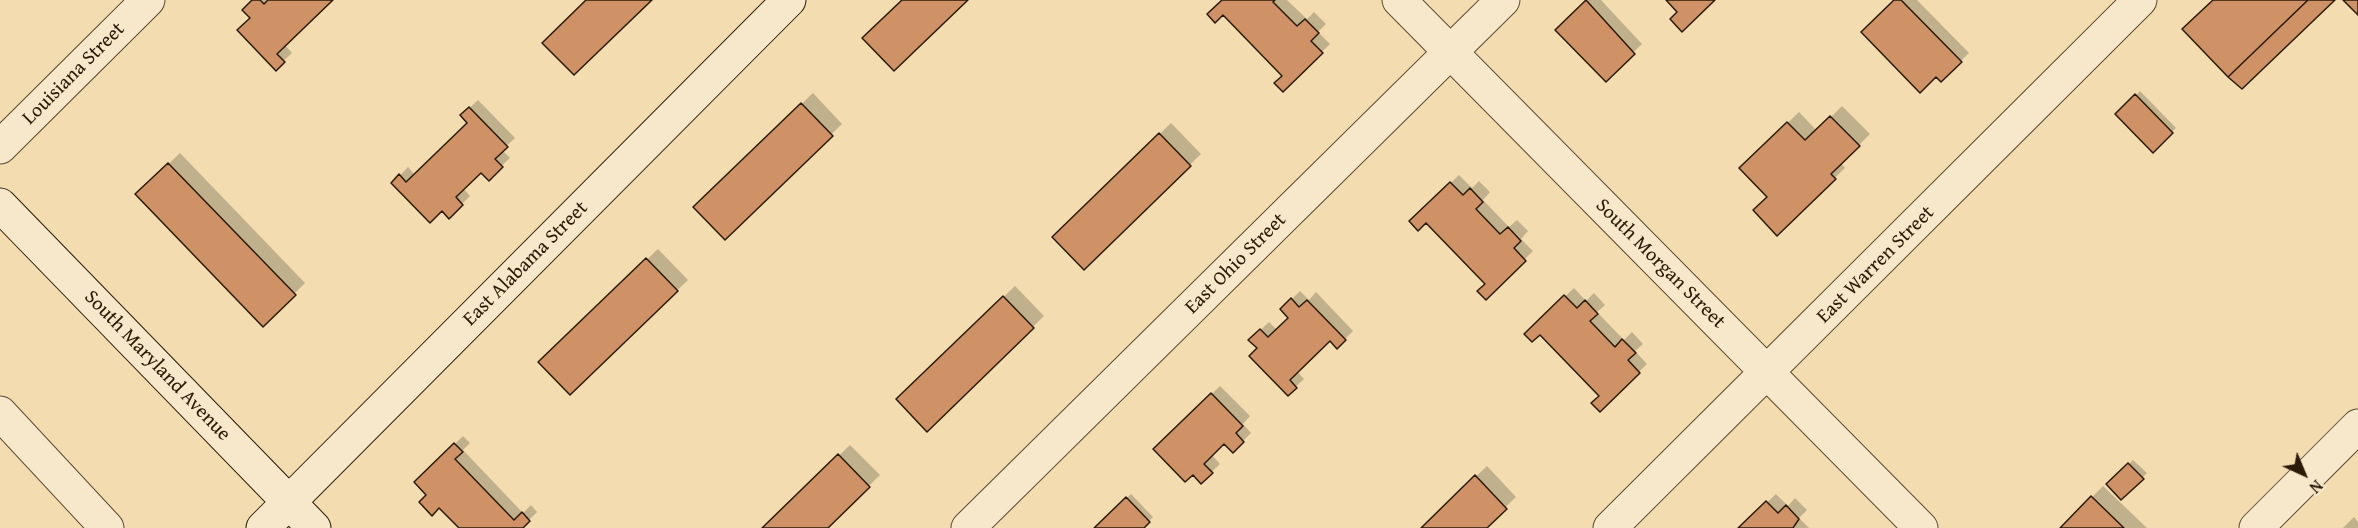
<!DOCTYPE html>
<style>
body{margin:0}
#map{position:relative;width:2358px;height:528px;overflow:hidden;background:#f2dcb0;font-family:"Gentium Book Plus",serif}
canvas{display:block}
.north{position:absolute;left:2274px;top:444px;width:60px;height:60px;-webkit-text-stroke:4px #f7e8cc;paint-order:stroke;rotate:136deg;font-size:16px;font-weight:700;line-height:24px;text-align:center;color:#2b1a05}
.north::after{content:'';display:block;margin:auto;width:21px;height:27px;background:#2b1a05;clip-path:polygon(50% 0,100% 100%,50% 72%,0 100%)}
</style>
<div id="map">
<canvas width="2358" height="528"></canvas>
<div class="north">N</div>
</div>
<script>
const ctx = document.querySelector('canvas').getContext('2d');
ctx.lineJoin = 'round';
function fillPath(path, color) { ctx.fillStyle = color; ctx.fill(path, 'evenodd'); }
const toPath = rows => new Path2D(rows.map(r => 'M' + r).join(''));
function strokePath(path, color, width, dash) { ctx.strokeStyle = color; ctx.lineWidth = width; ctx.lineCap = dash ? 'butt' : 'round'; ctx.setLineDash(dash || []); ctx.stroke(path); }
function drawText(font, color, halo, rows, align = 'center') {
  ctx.font = font + ' "Gentium Book Plus",serif'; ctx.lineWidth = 5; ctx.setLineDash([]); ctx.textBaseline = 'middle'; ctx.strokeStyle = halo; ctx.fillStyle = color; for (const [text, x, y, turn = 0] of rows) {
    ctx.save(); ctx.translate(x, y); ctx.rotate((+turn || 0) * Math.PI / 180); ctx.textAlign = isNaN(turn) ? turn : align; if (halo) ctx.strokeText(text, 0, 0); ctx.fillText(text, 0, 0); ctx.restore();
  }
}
fillPath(toPath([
 [254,0,331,0,285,45,292,53,276,68,251,18],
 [1223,0,1287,0,1307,19,1314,12,1326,24,1318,32,1330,44,1283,90,1284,76],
 [1588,0,1601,0,1642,44,1606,79,1557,30],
 [1896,0,1917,0,1969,53,1941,80],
 [2140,91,2176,128,2153,151,2118,114],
 [813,93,842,124,725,238,695,207],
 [478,100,515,138,502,150,510,158,489,178,481,171,463,188,470,196,449,217,442,209,393,183,408,167,415,175,469,123,462,115],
 [1842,106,1870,134,1841,163,1845,168,1777,234,1769,197,1741,168,1799,112,1817,131],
 [1171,123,1201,154,1084,268,1054,237],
 [180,153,305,283,263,325,137,194],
 [1459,175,1472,188,1479,181,1490,192,1483,200,1509,227,1517,220,1528,231,1521,239,1533,251,1486,298,1487,284,1426,221,1411,221],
 [658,249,688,280,570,393,541,362],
 [1015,286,1044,316,927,430,898,399],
 [1574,288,1586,301,1594,293,1605,305,1597,312,1624,340,1632,332,1643,344,1635,351,1647,364,1600,410,1601,396,1540,333,1526,334],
 [1300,291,1309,300,1316,292,1353,331,1337,347,1330,339,1297,371,1304,379,1288,394,1250,340,1269,322,1277,330,1290,318,1282,309],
 [1220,386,1250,416,1243,424,1251,433,1233,451,1224,442,1211,454,1220,464,1201,482,1193,473,1155,449],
 [463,436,470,443,463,450,523,513,531,505,537,512,521,528,461,528,416,482],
 [850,445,880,475,826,528,764,528],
 [2133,460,2147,473,2122,498,2108,484],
 [1487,466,1516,497,1484,528,1423,528],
 [2103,486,2147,528,2062,528],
 [1131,494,1153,517,1142,528,1096,528],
 [1776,494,1788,506,1795,498,1807,510,1799,518,1809,528,1740,528],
 [2354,517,2358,522,2358,528,2343,528]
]), '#0003');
const building = toPath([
 [252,0,260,0,264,4,268,0,333,0,277,54,285,62,276,71,237,30,250,18,242,10,252,0],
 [586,0,652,0,574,75,542,43,586,0],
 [902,0,968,0,894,71,862,38,902,0],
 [1222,0,1275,0,1273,2,1297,26,1305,19,1319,33,1311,41,1323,53,1283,92,1274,83,1282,76,1223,15,1215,23,1207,14,1222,0],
 [1586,0,1635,54,1606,82,1555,30,1586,0],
 [1666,0,1715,0,1682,32,1670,19,1677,12,1666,0],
 [1894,0,1901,0,1962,62,1941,82,1936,77,1920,93,1861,32,1894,0],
 [2213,0,2308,0,2228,77,2182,29,2213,0],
 [2308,0,2335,0,2242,89,2228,77,2308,0],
 [2343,0,2358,0,2358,15,2343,0],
 [2135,94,2173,133,2153,153,2115,114,2135,94],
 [801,103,833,136,725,240,693,207,801,103],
 [469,107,508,147,495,159,503,167,489,181,481,173,456,197,463,205,449,219,442,211,430,223,391,183,399,174,406,182,467,123,460,115,469,107],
 [1830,116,1860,146,1831,174,1836,179,1777,236,1753,210,1767,197,1739,168,1787,122,1805,140,1830,116],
 [1159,133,1191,166,1084,270,1052,237,1159,133],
 [168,163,296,295,263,327,135,194,168,163],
 [1450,182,1463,195,1470,188,1483,202,1476,209,1500,234,1508,227,1521,241,1514,248,1526,261,1486,300,1477,291,1485,284,1426,223,1418,231,1409,221,1450,182],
 [646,258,678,291,570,395,538,362,646,258],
 [1564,295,1577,308,1585,300,1598,314,1590,321,1615,347,1622,339,1636,353,1628,360,1640,373,1600,412,1591,403,1599,396,1540,335,1532,342,1524,334,1564,295],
 [1003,296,1034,328,927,432,896,399,1003,296],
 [1291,298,1299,307,1307,300,1346,340,1337,349,1330,341,1290,380,1297,388,1288,396,1249,356,1257,348,1248,340,1260,329,1268,337,1288,318,1280,309,1291,298],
 [1211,393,1243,426,1236,433,1244,442,1233,453,1224,444,1204,464,1213,473,1201,484,1193,475,1185,482,1153,449,1211,393],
 [454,443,463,452,455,459,514,520,522,512,530,521,523,528,459,528,439,508,432,516,419,502,426,495,414,482,454,443],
 [838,454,870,487,828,528,762,528,838,454],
 [2128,463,2144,479,2121,500,2106,484,2128,463],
 [1475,475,1507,509,1487,528,1421,528,1475,475],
 [2091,496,2124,528,2060,528,2091,496],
 [1126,497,1150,522,1144,528,1094,528,1126,497],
 [1766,501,1778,513,1786,505,1799,519,1793,528,1738,528,1766,501]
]);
fillPath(building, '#ce9266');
strokePath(building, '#2b1a05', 1.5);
const street = toPath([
 [1399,0,1921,528],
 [0,147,148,0],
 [0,413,107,528],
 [968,528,1503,0],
 [1610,528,2140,0],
 [2256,528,2358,426]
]);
const secondary = toPath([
 [0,205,314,528],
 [263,528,789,0]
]);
strokePath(street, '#5d4a30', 35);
strokePath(secondary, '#2b1a05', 35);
strokePath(street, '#f7e8cc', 33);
strokePath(secondary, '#f7e8cc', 33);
drawText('20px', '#2b1a05', '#f7e8cc', [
 ["Louisiana Street",74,74,-45],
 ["East Alabama Street",526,264,-45],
 ["East Ohio Street",1236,264,-45],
 ["South Morgan Street",1660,264,45],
 ["East Warren Street",1876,265,-45],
 ["South Maryland Avenue",157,366,46]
]);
</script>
